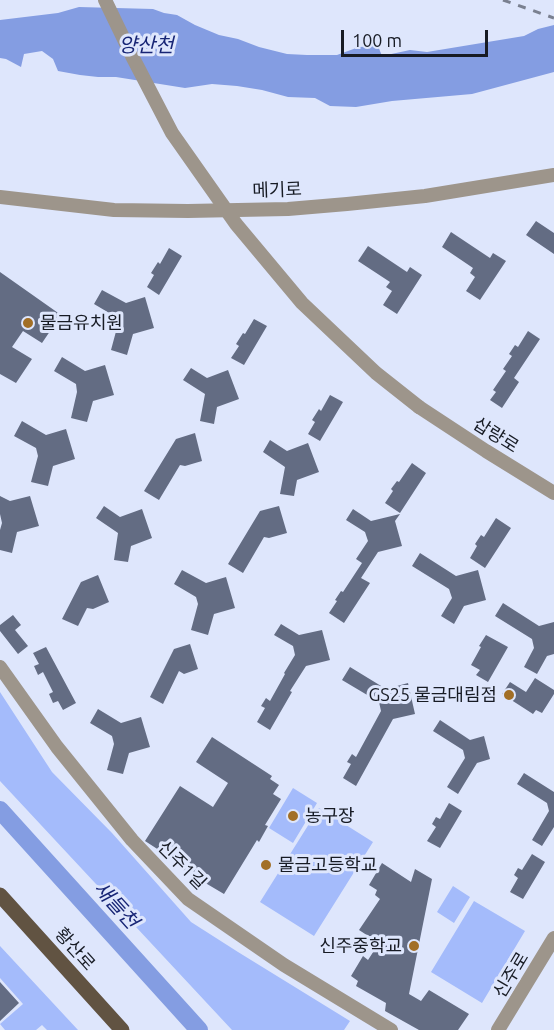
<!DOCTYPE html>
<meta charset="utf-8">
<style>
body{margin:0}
#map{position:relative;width:554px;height:1030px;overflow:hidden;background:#dee6fc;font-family:Ubuntu,sans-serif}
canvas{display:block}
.scale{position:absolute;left:341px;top:30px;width:147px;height:27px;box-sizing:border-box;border:3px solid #171b24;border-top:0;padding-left:8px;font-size:18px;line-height:21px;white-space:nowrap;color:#171b24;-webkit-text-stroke:4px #dee6fc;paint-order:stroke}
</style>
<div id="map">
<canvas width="554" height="1030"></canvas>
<div class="scale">100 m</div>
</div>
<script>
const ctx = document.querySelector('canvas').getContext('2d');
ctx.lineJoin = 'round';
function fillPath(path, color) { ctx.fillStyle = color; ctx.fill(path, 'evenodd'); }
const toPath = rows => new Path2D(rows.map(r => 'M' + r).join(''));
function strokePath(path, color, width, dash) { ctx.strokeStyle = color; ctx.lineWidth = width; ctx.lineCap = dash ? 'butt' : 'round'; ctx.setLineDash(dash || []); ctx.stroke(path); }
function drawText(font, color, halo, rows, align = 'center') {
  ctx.font = font + ' Ubuntu,"Noto Sans KR",sans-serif'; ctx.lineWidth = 6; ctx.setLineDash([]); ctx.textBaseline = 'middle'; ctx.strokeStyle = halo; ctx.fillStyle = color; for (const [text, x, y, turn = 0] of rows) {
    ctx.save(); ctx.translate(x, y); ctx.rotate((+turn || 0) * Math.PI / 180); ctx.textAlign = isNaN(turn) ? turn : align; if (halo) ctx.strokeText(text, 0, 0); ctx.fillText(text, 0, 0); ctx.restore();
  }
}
fillPath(toPath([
 [0,692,52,772,112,833,191,922,238,952,350,1021,344,1030,232,1030,0,781],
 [293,788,317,803,293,843,269,828],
 [319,808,373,842,314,936,260,902],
 [453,886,470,897,454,923,437,912],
 [474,901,525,931,482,1003,431,972],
 [0,946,78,1030,47,1030,42,1025,36,1030,5,1030,0,1024,23,1004,0,978]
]), '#a4bbfb');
fillPath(toPath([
 [79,7,153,9,164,13,177,15,195,25,219,35,238,39,259,47,287,54,307,55,337,55,359,47,378,46,382,56,410,50,427,52,524,36,538,29,554,25,554,72,472,94,392,101,356,107,330,106,315,98,288,97,262,90,237,86,212,84,185,88,116,77,98,77,80,75,58,71,53,59,42,51,24,54,21,67,6,59,0,58,0,20,58,13]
]), '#849de2');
strokePath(toPath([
 [0,810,199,1030]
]), '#849de2', 18);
fillPath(toPath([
 [536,221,554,233,554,254,526,235],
 [451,232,490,258,493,253,506,261,480,300,466,291,475,277,470,273,473,268,442,247],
 [368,246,407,272,410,267,422,275,397,314,383,305,392,291,386,287,390,282,358,261],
 [169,248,182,256,159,295,147,287,154,275,151,273,158,262,160,264],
 [0,272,61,315,42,343,23,331,12,347,32,359,16,383,0,374],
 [102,290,126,303,145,297,154,328,133,334,127,355,111,350,118,324,116,317,94,304],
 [254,319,267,326,244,365,231,358,239,346,236,344,243,333,245,334],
 [528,331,540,339,514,378,519,382,502,408,490,400,496,392,493,390,506,371,503,369,512,356,509,354,515,345,518,347],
 [62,357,85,371,105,365,114,395,93,401,87,422,71,418,77,392,76,384,54,371],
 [191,368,207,378,228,370,239,399,217,407,214,424,200,421,205,394,183,380],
 [330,395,343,402,320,441,308,434,315,422,312,420,319,409,321,411],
 [22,421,46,435,66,429,75,459,53,466,48,486,31,482,38,456,36,448,14,436],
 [195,433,202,461,185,466,180,465,159,500,144,491,176,439],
 [270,440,287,451,308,443,319,472,297,480,294,496,280,494,285,467,263,452],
 [412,463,426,473,400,513,385,503,393,491,391,489,397,481,399,482],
 [0,496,10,501,30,496,39,526,17,532,12,553,0,550,0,530,2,523,0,514],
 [104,506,120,517,142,509,152,538,131,546,128,562,114,560,118,533,96,518],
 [279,506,287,533,269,538,264,537,243,573,228,564,260,511],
 [353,509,371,521,400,514,395,521,402,546,378,552,361,578,370,583,344,623,329,613,337,601,335,600,341,591,343,592,362,563,356,559,368,541,365,532,346,520],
 [496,518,511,528,485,568,470,558,477,546,475,544,481,535,484,537],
 [420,553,456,576,478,570,486,600,464,606,454,624,441,616,452,598,449,589,412,566],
 [182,570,206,583,226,577,235,608,214,614,208,635,191,630,198,604,196,597,174,584],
 [98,575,109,602,93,609,87,608,78,626,62,619,81,582],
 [503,603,539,626,554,622,554,654,547,656,537,674,524,667,534,648,532,639,495,616],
 [13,615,21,625,15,630,28,646,18,654,0,631,0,625],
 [281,624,299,635,322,630,330,660,306,666,290,691,292,692,270,730,257,722,265,708,261,706,266,698,270,701,285,674,284,673,295,655,293,646,274,635],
 [486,635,508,647,488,682,476,675,480,670,471,665,481,647,479,646],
 [190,644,198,669,184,674,179,671,163,704,150,697,174,649],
 [46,647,76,703,63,710,58,701,53,703,49,694,53,692,43,672,38,675,34,666,39,664,33,653],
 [350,667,386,689,408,683,415,714,393,719,356,786,343,778,351,764,347,762,352,754,356,757,381,711,379,702,342,680],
 [535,678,554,690,554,694,542,713,536,710,533,714,502,694,510,682,526,692],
 [98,709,121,723,141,717,150,747,129,753,123,774,107,770,114,744,112,736,90,723],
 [440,720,470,740,484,736,490,759,477,763,458,794,447,787,465,758,463,750,433,731],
 [212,737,272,776,270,779,279,785,273,794,281,799,265,825,268,826,259,842,257,840,224,894,180,868,182,865,145,841,180,786,213,807,228,783,196,762],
 [524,773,554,792,554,827,542,846,532,840,549,811,547,803,517,784],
 [449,803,462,811,440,848,427,841,436,827,432,824,436,817,440,819],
 [532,854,545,862,523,899,510,892,518,878,514,875,518,868,522,870],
 [382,863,411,882,415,869,432,879,409,994,421,1001,429,990,469,1014,458,1030,419,1030,385,1011,386,1003,356,986,358,981,351,976,363,956,368,960,379,943,359,930,380,899,375,895,377,890,369,885],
 [0,982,19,1003,0,1021]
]), '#636c83');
strokePath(toPath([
 [0,197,114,210,188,211,288,209,347,204,425,196,554,175],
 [419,407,486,451,554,493],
 [0,667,57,747,132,840,188,899,284,965,391,1030],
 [498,1030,554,938]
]), '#9d958b', 14);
strokePath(toPath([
 [0,895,122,1030]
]), '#615342', 15);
strokePath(toPath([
 [503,0,554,18]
]), '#7a8090', 3, [8, 8]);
strokePath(toPath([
 [105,0,132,56,172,133,236,224,302,303,376,373,419,407]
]), '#9d958b', 14);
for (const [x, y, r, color] of [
 [28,323,6,"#a26f26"],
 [509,695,6,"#a26f26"],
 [293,816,6,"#a26f26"],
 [266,865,6,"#a26f26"],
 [414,946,6,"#a26f26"]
]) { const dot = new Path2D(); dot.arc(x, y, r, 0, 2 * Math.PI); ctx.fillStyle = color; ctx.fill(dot); strokePath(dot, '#dee6fc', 2); }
drawText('18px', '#171b24', '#dee6fc', [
 ["메기로",277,190,-2],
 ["삽량로",496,435,32],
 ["신주1길",182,865,45],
 ["황산로",75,949,48],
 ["신주로",511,975,-59]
]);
drawText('18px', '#171b24', '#dee6fc', [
 ["물금유치원",40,323],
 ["GS25 물금대림점",497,695,"right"],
 ["농구장",305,816],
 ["물금고등학교",278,865],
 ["신주중학교",402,946,"right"]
], 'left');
drawText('italic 20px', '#172575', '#dee6fc', [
 ["양산천",146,45],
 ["새들천",116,905,48]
]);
</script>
